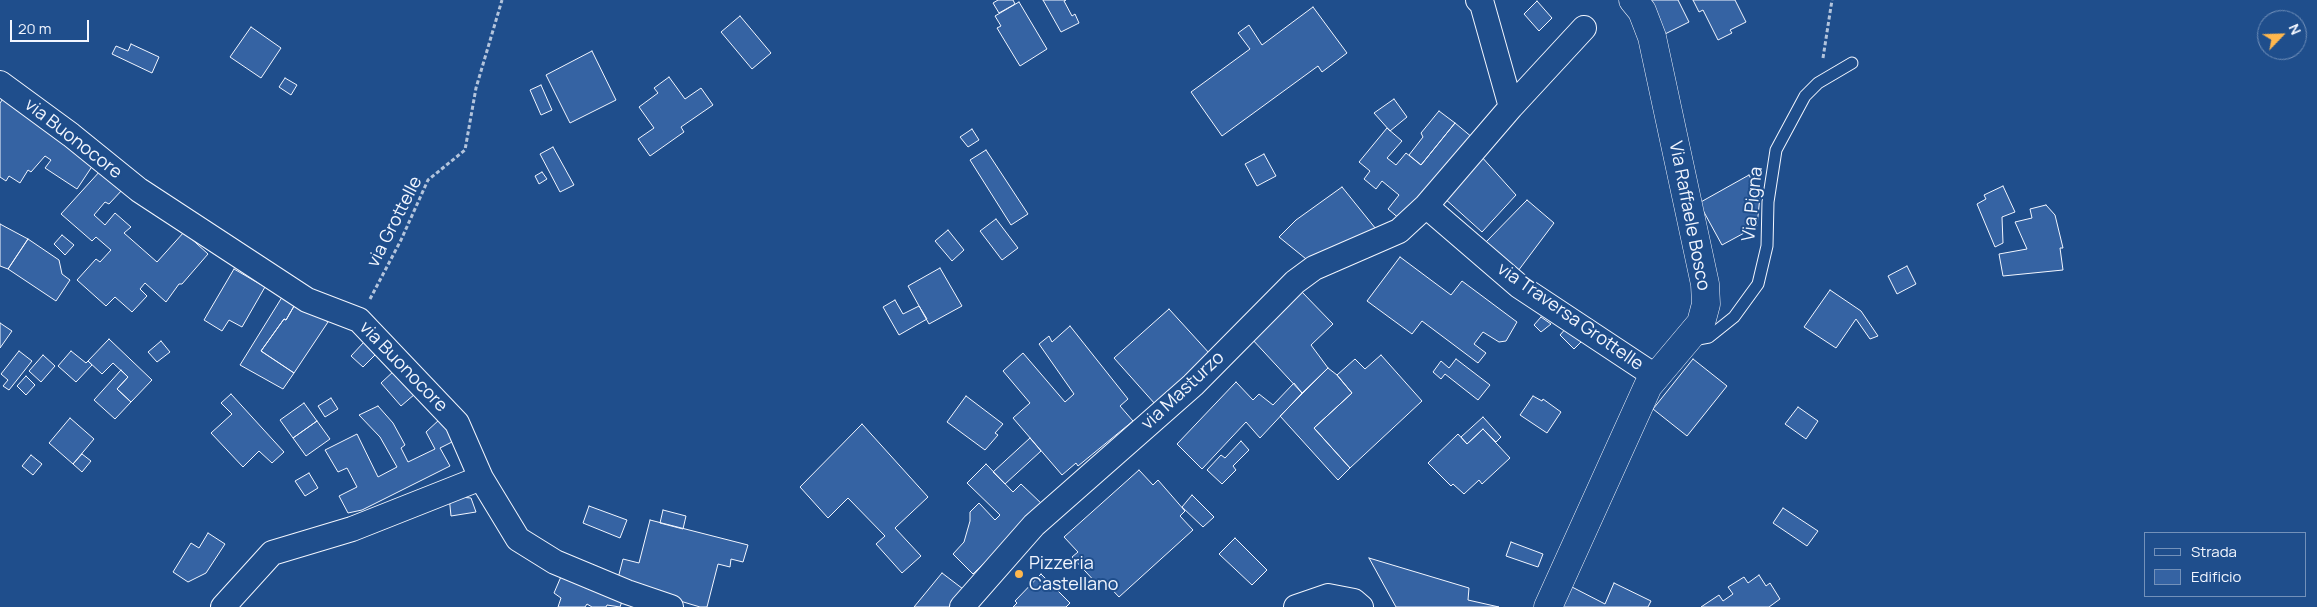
<!DOCTYPE html>
<style>
body{margin:0}
#map{position:relative;width:2317px;height:607px;overflow:hidden;background:#1f4e8c;font-family:Manrope,sans-serif}
canvas{display:block}
.legend{position:absolute;left:2144px;top:532px;width:162px;height:65px;box-sizing:border-box;background:#1f4e8c;border:1px solid #7391ba;margin:0;padding:6px 9px;list-style:none;font-size:15px;color:#f2f6ff}
.legend li{display:flex;align-items:center;gap:10px;height:25px}
.legend b{width:25px;border:1px solid #7391ba}
.north{position:absolute;left:2257px;top:10px;width:50px;height:50px;box-sizing:border-box;background:#1f4e8c;border:1px solid #7391ba;border-radius:50%;rotate:66deg;font-size:14px;font-weight:700;line-height:20px;text-align:center;color:#f2f6ff}
.north::after{content:'';display:block;margin:auto;width:18px;height:22px;background:#ffb74d;clip-path:polygon(50% 0,100% 100%,50% 72%,0 100%)}
.scale{position:absolute;left:10px;top:20px;width:79px;height:22px;box-sizing:border-box;border:2px solid #f2f6ff;border-top:0;padding-left:6px;font-size:15px;line-height:18px;white-space:nowrap;color:#f2f6ff;-webkit-text-stroke:4px #1f4e8c;paint-order:stroke}
</style>
<div id="map">
<canvas width="2317" height="607"></canvas>
<ul class="legend">
<li><b style="height:6px;background:#1f4e8c"></b>Strada</li>
<li><b style="height:14px;background:#3563a3"></b>Edificio</li>
</ul>
<div class="north">N</div>
<div class="scale">20 m</div>
</div>
<script>
const ctx = document.querySelector('canvas').getContext('2d');
ctx.lineJoin = 'round';
function fillPath(path, color) { ctx.fillStyle = color; ctx.fill(path, 'evenodd'); }
const toPath = rows => new Path2D(rows.map(r => 'M' + r).join(''));
function strokePath(path, color, width, dash) { ctx.strokeStyle = color; ctx.lineWidth = width; ctx.lineCap = dash ? 'butt' : 'round'; ctx.setLineDash(dash || []); ctx.stroke(path); }
function drawText(font, color, halo, rows, align = 'center') {
  ctx.font = font + ' Manrope,sans-serif'; ctx.lineWidth = 4; ctx.setLineDash([]); ctx.textBaseline = 'middle'; ctx.strokeStyle = halo; ctx.fillStyle = color; for (const [text, x, y, turn = 0] of rows) {
    ctx.save(); ctx.translate(x, y); ctx.rotate((+turn || 0) * Math.PI / 180); ctx.textAlign = isNaN(turn) ? turn : align; if (halo) ctx.strokeText(text, 0, 0); ctx.fillText(text, 0, 0); ctx.restore();
  }
}
const building = toPath([
 [998,0,1013,0,1015,4,999,13,993,3,998,0],
 [1043,0,1066,0,1064,1,1072,16,1075,14,1079,23,1061,32,1043,0],
 [1648,0,1678,0,1689,22,1665,34,1648,0],
 [1693,0,1735,0,1746,22,1730,30,1732,33,1718,40,1703,10,1699,12,1693,0],
 [1537,1,1552,18,1539,31,1524,14,1537,1],
 [1019,2,1047,49,1020,66,997,28,1001,26,995,16,1019,2],
 [1313,7,1347,53,1322,72,1318,66,1222,136,1191,92,1250,49,1238,33,1249,25,1262,45,1313,7],
 [740,16,771,53,752,69,721,32,740,16],
 [251,27,281,48,261,78,230,57,251,27],
 [131,44,159,57,152,73,112,54,116,46,128,51,131,44],
 [592,51,616,100,570,123,546,75,592,51],
 [669,77,685,99,701,88,713,105,681,127,684,132,650,156,638,139,654,128,639,107,658,93,654,88,669,77],
 [285,78,297,85,291,95,279,87,285,78],
 [541,85,552,110,541,115,530,90,541,85],
 [5,96,95,162,77,189,45,168,51,160,45,156,31,172,28,170,20,183,9,176,6,181,0,177,0,103,5,96],
 [1394,99,1407,117,1390,131,1374,113,1394,99],
 [1439,111,1455,123,1421,165,1409,155,1423,137,1421,133,1439,111],
 [1455,123,1473,138,1401,220,1388,209,1399,195,1382,181,1376,189,1364,179,1370,171,1359,162,1387,128,1402,141,1387,158,1396,165,1406,153,1421,165,1455,123],
 [972,129,979,140,968,147,960,137,972,129],
 [553,147,574,185,560,192,540,154,553,147],
 [986,150,1028,214,1011,225,970,160,986,150],
 [1264,154,1276,176,1257,186,1245,164,1264,154],
 [1480,155,1516,195,1482,232,1443,197,1480,155],
 [101,170,123,189,109,204,105,202,94,215,105,225,115,213,131,227,124,233,157,262,184,232,208,254,182,284,179,284,166,302,145,283,140,289,147,296,132,312,115,297,106,306,77,280,96,259,100,262,111,250,96,237,92,241,61,214,101,170],
 [542,172,547,179,539,184,535,176,542,172],
 [1749,175,1760,196,1757,226,1722,245,1699,203,1749,175],
 [2003,186,2015,212,2002,217,2003,243,1995,247,1977,204,1986,199,1984,195,2003,186],
 [1342,187,1380,234,1311,263,1279,237,1296,220,1342,187],
 [1527,200,1554,223,1518,271,1486,242,1527,200],
 [2046,205,2055,215,2063,248,2060,248,2063,270,2003,276,1999,254,2027,249,2015,222,2032,218,2030,209,2046,205],
 [996,219,1018,248,1002,260,980,231,996,219],
 [0,224,28,239,8,269,0,266,0,224],
 [948,230,964,250,952,261,935,241,948,230],
 [62,235,74,245,65,255,54,244,62,235],
 [28,239,59,260,62,274,70,280,56,301,8,269,28,239],
 [1400,257,1451,295,1462,281,1517,322,1506,341,1499,342,1483,332,1474,344,1486,353,1478,363,1422,321,1412,334,1367,301,1400,257],
 [1907,266,1916,284,1897,294,1888,276,1907,266],
 [940,268,962,306,929,324,908,286,940,268],
 [234,269,265,287,242,327,229,320,222,331,204,320,234,269],
 [1300,290,1333,324,1311,345,1328,368,1302,393,1251,338,1300,290],
 [1830,290,1861,311,1878,336,1870,339,1856,319,1836,348,1804,327,1830,290],
 [284,294,297,301,286,320,284,319,261,351,294,373,283,389,240,365,284,294],
 [895,300,903,314,919,306,927,319,899,335,883,307,895,300],
 [297,301,328,322,294,373,261,351,284,319,286,320,297,301],
 [1169,309,1210,354,1155,404,1114,358,1169,309],
 [1541,317,1551,324,1541,332,1534,325,1541,317],
 [0,323,12,331,0,348,0,323],
 [1070,326,1128,399,1120,406,1133,421,1078,466,1076,463,1062,475,1013,418,1030,403,1003,371,1023,353,1065,402,1074,394,1039,344,1049,336,1052,342,1070,326],
 [1567,327,1582,341,1574,349,1560,335,1567,327],
 [109,339,152,380,131,402,117,389,128,377,113,363,102,374,88,361,109,339],
 [161,341,170,352,157,362,148,352,161,341],
 [364,342,375,355,363,367,351,356,364,342],
 [19,351,32,361,9,390,3,386,8,380,1,374,19,351],
 [71,351,86,363,88,361,92,365,76,382,58,366,71,351],
 [43,355,55,366,41,382,29,371,43,355],
 [1381,355,1422,401,1350,468,1314,428,1352,393,1337,375,1355,359,1365,369,1381,355],
 [1456,359,1490,385,1478,400,1445,374,1441,379,1433,372,1441,361,1449,368,1456,359],
 [1693,359,1727,386,1687,436,1653,409,1693,359],
 [1328,368,1337,375,1352,393,1314,428,1350,468,1338,480,1280,416,1328,368],
 [121,370,128,377,117,389,131,402,115,419,94,400,121,370],
 [395,370,415,394,401,406,381,383,395,370],
 [26,376,35,385,26,395,17,386,26,376],
 [1236,382,1253,400,1259,394,1273,405,1294,383,1302,393,1260,438,1246,422,1202,469,1177,444,1236,382],
 [231,394,284,452,272,463,259,451,243,467,211,433,232,414,221,403,231,394],
 [966,396,1003,424,995,433,998,435,985,450,947,422,966,396],
 [1533,396,1542,401,1543,399,1561,412,1547,433,1520,415,1533,396],
 [331,398,338,409,325,417,318,406,331,398],
 [304,403,317,421,293,438,280,420,304,403],
 [378,406,393,423,405,445,401,448,408,462,435,449,426,432,440,419,456,440,440,448,450,466,362,510,348,513,339,496,357,487,347,468,338,472,325,450,357,434,378,477,397,467,380,437,359,415,378,406],
 [1798,407,1818,421,1806,439,1785,424,1798,407],
 [1483,417,1501,437,1496,442,1483,429,1467,444,1461,437,1483,417],
 [70,418,94,439,73,464,49,443,70,418],
 [317,421,330,439,306,456,293,438,317,421],
 [862,424,928,497,895,528,921,556,902,573,876,544,885,536,848,498,828,518,800,487,862,424],
 [1483,429,1510,458,1482,484,1479,480,1464,494,1453,484,1451,486,1428,463,1458,434,1467,444,1483,429],
 [1030,438,1041,451,1005,484,993,472,1030,438],
 [1241,441,1249,450,1233,466,1236,470,1222,484,1207,470,1221,455,1225,458,1241,441],
 [82,454,91,461,82,472,73,464,82,454],
 [31,455,42,464,33,475,22,466,31,455],
 [986,464,1013,492,1021,484,1043,505,973,574,953,554,964,542,970,521,970,512,979,503,995,520,1000,515,967,483,986,464],
 [1139,470,1153,485,1158,480,1185,511,1180,516,1193,530,1119,597,1104,581,1099,586,1072,557,1078,552,1064,537,1139,470],
 [309,473,318,488,305,496,295,481,309,473],
 [1192,495,1214,517,1203,527,1182,507,1192,495],
 [449,496,471,498,476,512,451,516,449,496],
 [589,506,627,520,620,538,583,523,589,506],
 [1783,508,1818,531,1807,546,1773,523,1783,508],
 [663,510,686,516,683,529,660,523,663,510],
 [650,520,748,545,743,562,731,559,730,567,718,564,707,607,700,607,617,582,623,559,639,563,650,520],
 [208,533,225,544,206,573,188,582,173,572,191,543,199,548,208,533],
 [1235,538,1267,570,1252,585,1219,554,1235,538],
 [1511,542,1543,554,1538,567,1506,556,1511,542],
 [1369,558,1469,588,1468,600,1499,607,1396,607,1369,558],
 [563,572,624,596,620,607,607,605,606,607,592,607,587,604,585,607,558,607,561,598,554,593,563,572],
 [942,573,963,589,950,607,914,607,942,573],
 [1041,574,1070,603,1066,607,1013,607,1017,603,1015,601,1041,574],
 [1759,575,1766,586,1770,583,1780,599,1769,607,1701,607,1719,595,1723,601,1733,594,1728,587,1744,577,1748,583,1759,575],
 [1614,583,1651,601,1648,607,1562,607,1572,587,1605,604,1614,583]
]);
fillPath(building, '#3563a3');
strokePath(building, '#f2f6ff', 1);
const service = toPath([
 [1693,340,1709,337,1734,317,1758,284,1767,246,1768,202,1776,150,1805,96,1818,83,1852,63]
]);
const minor = toPath([
 [1478,0,1482,4,1511,107],
 [0,83,71,135,139,190,307,300,359,320,457,423,481,478,518,539,555,562,627,592,671,607],
 [1426,206,1519,286,1655,376],
 [223,607,272,553,352,529,481,478],
 [962,607,1034,525,1193,385,1295,282,1314,268,1399,231,1426,206,1511,107,1584,28],
 [1296,607,1328,596,1354,601,1361,607]
]);
const tertiary = toPath([
 [1548,607,1648,386,1701,323,1706,304,1705,284,1652,37,1642,11,1633,0]
]);
strokePath(service, '#f2f6ff', 13);
strokePath(minor, '#f2f6ff', 26);
strokePath(tertiary, '#f2f6ff', 29);
strokePath(toPath([
 [1823,58,1832,0],
 [370,299,401,240,428,180,465,150,476,88,502,0]
]), '#b3c4dc', 3, [4, 2.5]);
strokePath(service, '#1f4e8c', 11);
strokePath(minor, '#1f4e8c', 24);
strokePath(tertiary, '#1f4e8c', 28);
for (const [x, y, r, color] of [
 [1019,574,5,"#ffb74d"]
]) { const dot = new Path2D(); dot.arc(x, y, r, 0, 2 * Math.PI); ctx.fillStyle = color; ctx.fill(dot); strokePath(dot, '#1f4e8c', 2); }
drawText('18px', '#f2f6ff', '#1f4e8c', [
 ["via Buonocore",73,139,38],
 ["Via Pigna",1753,204,-84],
 ["Via Raffaele Bosco",1689,216,79],
 ["via Grottelle",395,222,-63],
 ["via Traversa Grottelle",1570,317,35],
 ["via Buonocore",403,367,46],
 ["via Masturzo",1183,391,-43]
]);
drawText('18px', '#f2f6ff', '#1f4e8c', [
 ["Pizzeria",1029,564],
 ["Castellano",1029,585]
], 'left');
</script>
